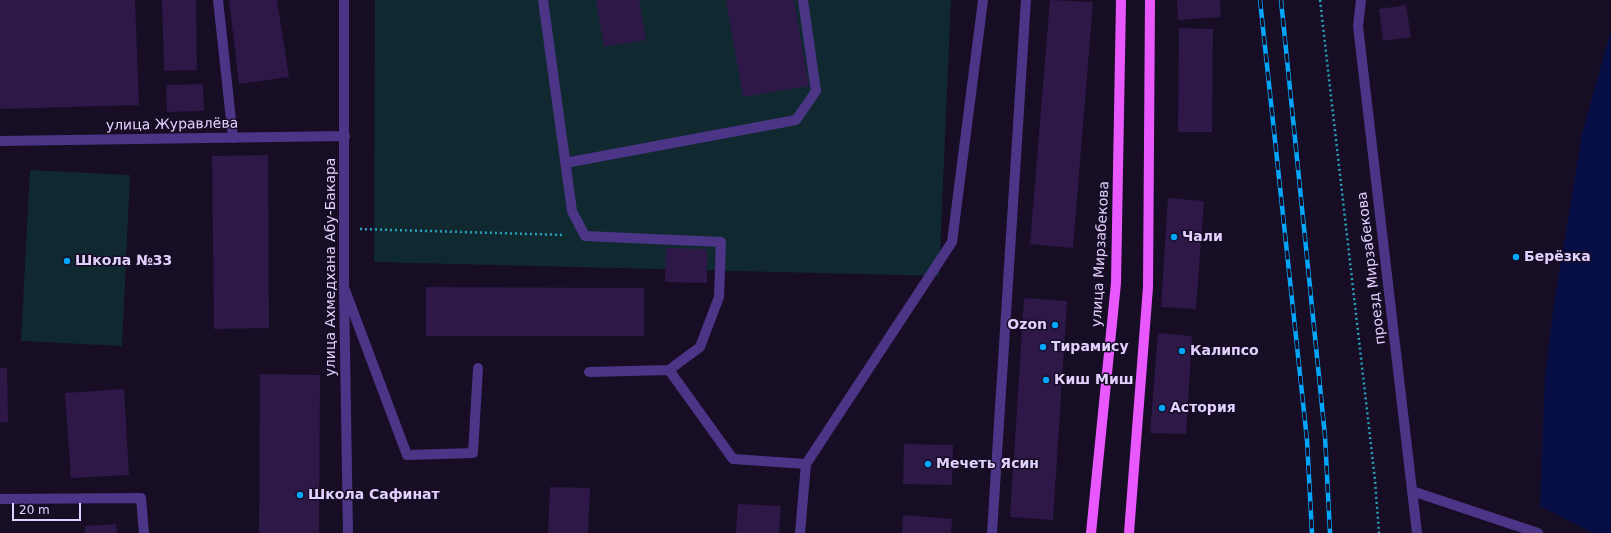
<!DOCTYPE html>
<meta charset="utf-8">
<style>
body{margin:0}
#map{position:relative;width:1611px;height:533px;overflow:hidden;background:#170d25;font-family:"DejaVu Sans",sans-serif}
canvas{display:block}
.scale{position:absolute;left:12px;top:503px;width:69px;height:18px;box-sizing:border-box;border:2px solid #e1d1ff;border-top:0;padding-left:5px;font-size:12px;line-height:14px;white-space:nowrap;color:#e1d1ff;-webkit-text-stroke:3px #170d25;paint-order:stroke}
</style>
<div id="map">
<canvas width="1611" height="533"></canvas>
<div class="scale">20 m</div>
</div>
<script>
const ctx = document.querySelector('canvas').getContext('2d');
ctx.lineJoin = 'round';
function fillPath(path, color) { ctx.fillStyle = color; ctx.fill(path, 'evenodd'); }
const toPath = rows => new Path2D(rows.map(r => 'M' + r).join(''));
function strokePath(path, color, width, dash) { ctx.strokeStyle = color; ctx.lineWidth = width; ctx.lineCap = dash ? 'butt' : 'round'; ctx.setLineDash(dash || []); ctx.stroke(path); }
function drawText(font, color, halo, rows, align = 'center') {
  ctx.font = font + ' "DejaVu Sans",sans-serif'; ctx.lineWidth = 3; ctx.setLineDash([]); ctx.textBaseline = 'middle'; ctx.strokeStyle = halo; ctx.fillStyle = color; for (const [text, x, y, turn = 0] of rows) {
    ctx.save(); ctx.translate(x, y); ctx.rotate((+turn || 0) * Math.PI / 180); ctx.textAlign = isNaN(turn) ? turn : align; if (halo) ctx.strokeText(text, 0, 0); ctx.fillText(text, 0, 0); ctx.restore();
  }
}
fillPath(toPath([
 [375,0,951,0,939,276,374,262],
 [30,170,130,175,122,346,21,341]
]), '#102930');
fillPath(toPath([
 [1611,30,1611,533,1593,533,1540,506,1545,376,1554,304,1582,134]
]), '#060e45');
fillPath(toPath([
 [0,0,135,0,139,105,0,109],
 [162,0,196,0,197,70,164,71],
 [229,0,277,0,289,77,239,84],
 [596,0,639,0,646,40,604,47],
 [726,0,794,0,809,86,743,97],
 [1050,0,1093,2,1073,248,1030,244],
 [1177,0,1220,0,1221,17,1178,20],
 [1406,5,1411,37,1383,41,1379,9],
 [1179,28,1213,29,1212,132,1178,132],
 [203,84,204,111,167,112,166,85],
 [268,155,269,328,214,329,212,156],
 [1168,198,1204,201,1196,309,1161,307],
 [666,248,707,249,707,283,665,282],
 [426,287,644,288,644,336,426,336],
 [1024,298,1067,301,1053,520,1010,517],
 [1158,333,1192,336,1186,434,1150,433],
 [0,368,7,368,8,422,0,422],
 [260,374,320,375,319,533,259,533],
 [124,389,129,475,71,478,65,393],
 [904,444,953,445,952,485,903,484],
 [550,487,590,488,588,533,548,533],
 [738,504,781,506,779,533,736,533],
 [903,515,952,519,951,533,902,533],
 [116,524,117,533,85,533,85,526]
]), '#2d1847');
strokePath(toPath([
 [1320,0,1375,480,1379,533],
 [360,229,565,235]
]), '#27a2bd', 2.5, [2, 3]);
strokePath(toPath([
 [218,0,233,138],
 [543,0,572,211,585,236,721,242,719,297,700,347,669,370],
 [565,163,796,120,816,91,803,0],
 [345,290,407,455,473,453,478,368],
 [589,372,669,370,733,459,806,464,952,242,983,0],
 [800,533,806,464],
 [992,533,1026,0]
]), '#4c3587', 10);
strokePath(toPath([
 [344,0,344,289,348,533],
 [1361,0,1358,26,1417,533],
 [0,141,345,136],
 [1412,491,1538,533],
 [0,499,141,498,144,533]
]), '#4c3587', 10);
strokePath(toPath([
 [1091,533,1116,283,1121,0],
 [1129,533,1148,287,1150,0]
]), '#e958ff', 10);
const rail = toPath([
 [1260,0,1307,440,1312,533],
 [1281,0,1325,436,1330,533]
]);
strokePath(rail, '#00a6fc', 4.5);
strokePath(rail, '#170d25', 3, [9]);
for (const [x, y, r, color] of [
 [1174,237,4,"#00a6fc"],
 [1516,257,4,"#00a6fc"],
 [67,261,4,"#00a6fc"],
 [1055,325,4,"#00a6fc"],
 [1043,347,4,"#00a6fc"],
 [1182,351,4,"#00a6fc"],
 [1046,380,4,"#00a6fc"],
 [1162,408,4,"#00a6fc"],
 [928,464,4,"#00a6fc"],
 [300,495,4,"#00a6fc"]
]) { const dot = new Path2D(); dot.arc(x, y, r, 0, 2 * Math.PI); ctx.fillStyle = color; ctx.fill(dot); strokePath(dot, '#170d25', 1.5); }
drawText('14px', '#e1d1ff', '#170d25', [
 ["улица Журавлёва",172,125,-1],
 ["улица Мирзабекова",1101,254,-87],
 ["улица Ахмедхана Абу-Бакара",331,267,-90],
 ["проезд Мирзабекова",1372,268,-97]
]);
drawText('bold 14px', '#e1d1ff', '#170d25', [
 ["Чали",1182,237],
 ["Берёзка",1524,257],
 ["Школа №33",75,261],
 ["Ozon",1047,325,"right"],
 ["Тирамису",1051,347],
 ["Калипсо",1190,351],
 ["Киш Миш",1054,380],
 ["Астория",1170,408],
 ["Мечеть Ясин",936,464],
 ["Школа Сафинат",308,495]
], 'left');
</script>
